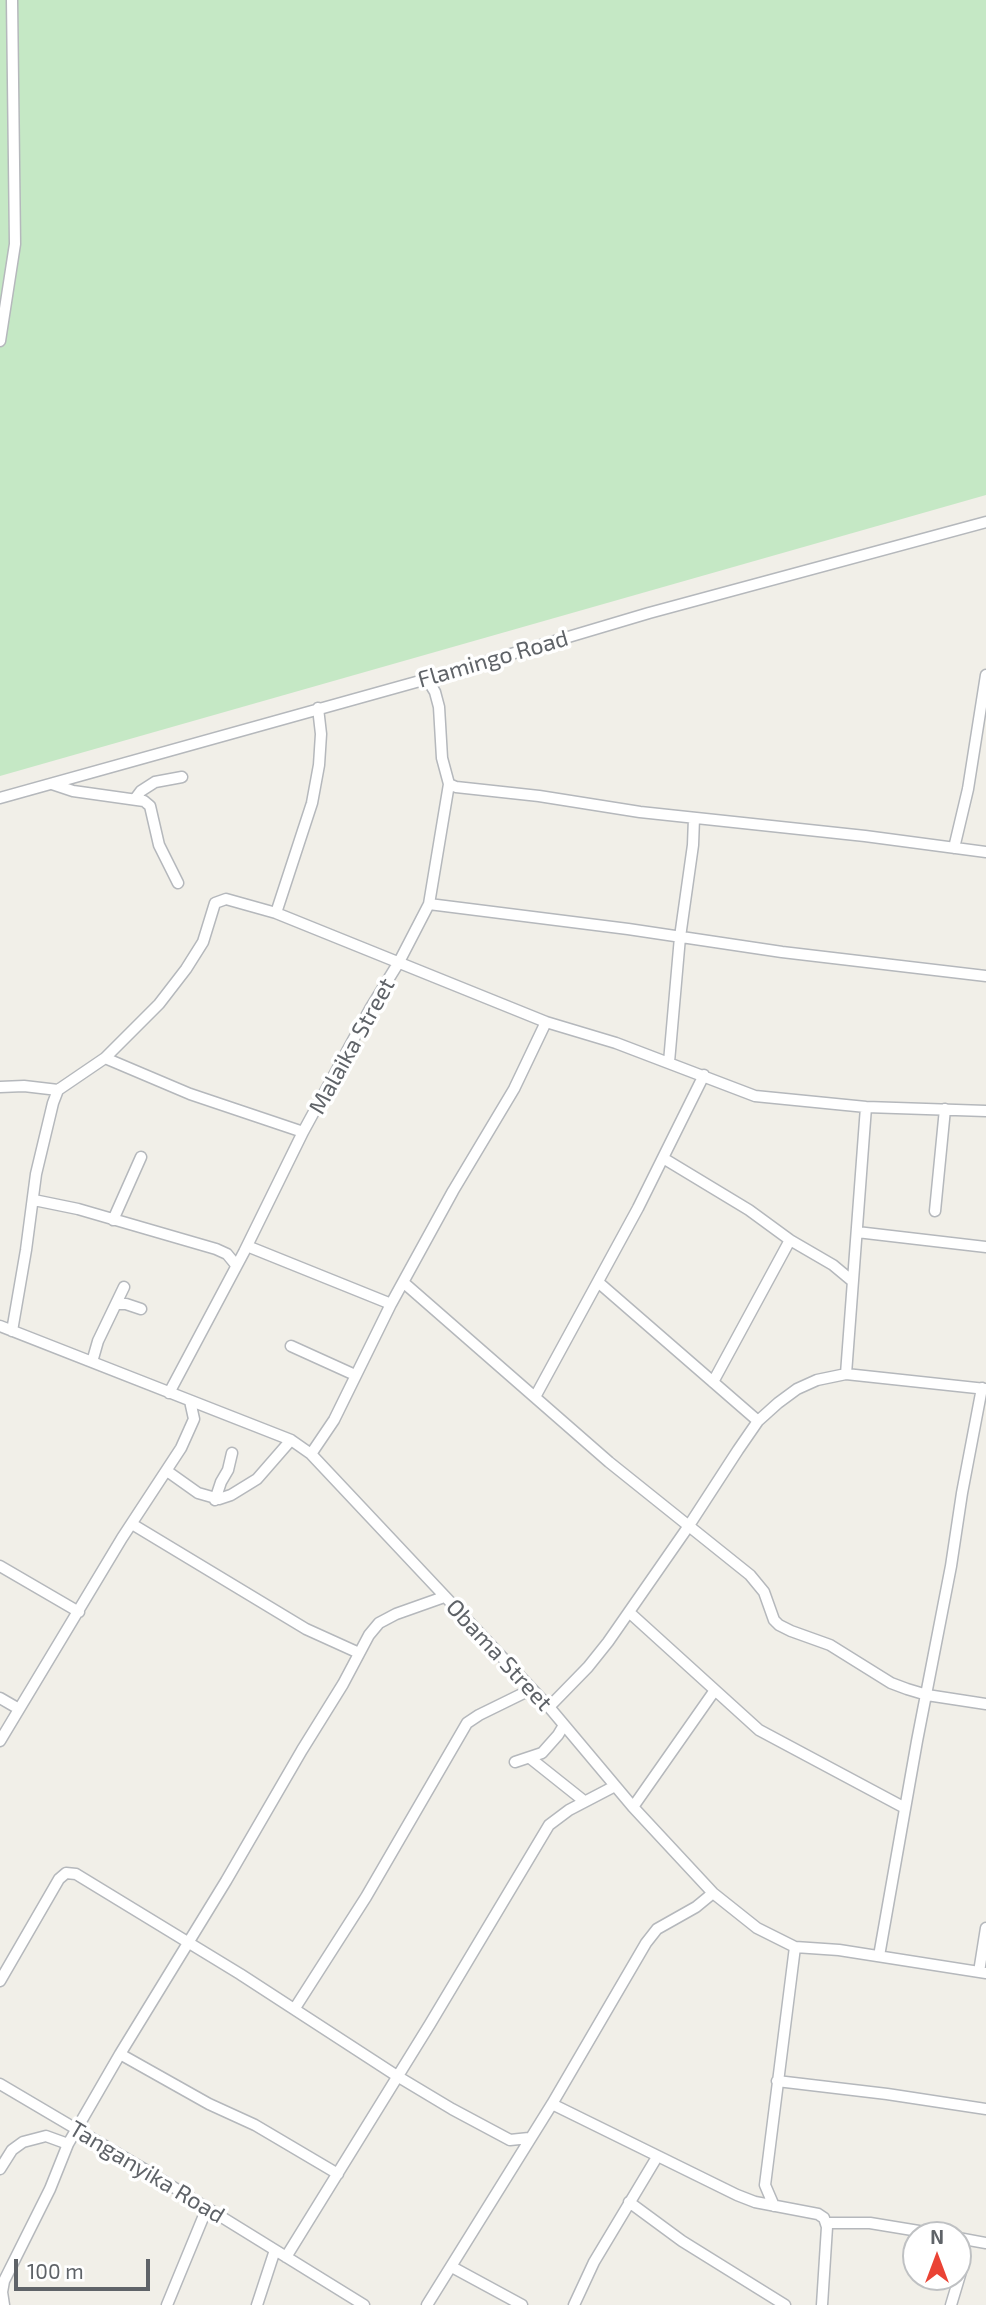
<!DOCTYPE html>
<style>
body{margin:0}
#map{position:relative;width:986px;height:2305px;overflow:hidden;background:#f1efe8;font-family:"Exo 2",sans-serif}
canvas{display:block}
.north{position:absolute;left:902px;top:2221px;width:70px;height:70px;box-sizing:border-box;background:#fff;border:2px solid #bfc1c3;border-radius:50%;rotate:0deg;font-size:19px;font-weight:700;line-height:28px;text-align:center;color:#5f6368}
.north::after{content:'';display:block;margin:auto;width:24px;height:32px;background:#ea4335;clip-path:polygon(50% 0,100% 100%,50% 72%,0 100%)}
.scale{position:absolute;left:14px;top:2259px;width:136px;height:32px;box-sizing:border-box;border:4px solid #5f6368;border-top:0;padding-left:9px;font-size:21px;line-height:24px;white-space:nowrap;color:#5f6368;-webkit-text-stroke:5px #fff;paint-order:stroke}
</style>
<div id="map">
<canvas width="986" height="2305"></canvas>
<div class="north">N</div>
<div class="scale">100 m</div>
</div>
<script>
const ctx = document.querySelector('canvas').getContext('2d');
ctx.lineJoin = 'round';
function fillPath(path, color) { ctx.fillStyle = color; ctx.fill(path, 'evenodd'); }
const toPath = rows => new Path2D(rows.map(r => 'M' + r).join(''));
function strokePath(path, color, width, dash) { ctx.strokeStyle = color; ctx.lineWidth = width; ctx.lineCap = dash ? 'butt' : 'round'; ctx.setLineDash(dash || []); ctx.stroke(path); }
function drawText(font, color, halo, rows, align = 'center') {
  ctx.font = font + ' "Exo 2",sans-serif'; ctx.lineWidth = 7; ctx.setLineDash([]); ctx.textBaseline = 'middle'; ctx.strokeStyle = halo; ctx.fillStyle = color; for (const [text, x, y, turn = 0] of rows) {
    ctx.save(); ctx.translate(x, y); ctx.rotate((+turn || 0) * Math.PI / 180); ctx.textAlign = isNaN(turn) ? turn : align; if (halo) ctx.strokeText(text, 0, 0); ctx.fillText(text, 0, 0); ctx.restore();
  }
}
fillPath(toPath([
 [0,0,986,0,986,495,0,776]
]), '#c5e8c5');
const minor = toPath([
 [0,341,15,244,12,0],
 [52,784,73,791,144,801,150,806,159,845,178,883],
 [449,784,456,787,539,796,640,812,865,836,986,852],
 [0,798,427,679,649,613,986,522],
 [135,799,141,791,155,782,182,777],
 [954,848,968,789,986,675],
 [429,904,628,929,782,952,986,976],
 [276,913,312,803,319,765,321,734,318,708],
 [105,1058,190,1094,303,1132],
 [669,1062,680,937,693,845,694,818],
 [0,1087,24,1086,58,1090,105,1058,159,1004,186,969,203,942,215,903,226,899,276,913,546,1022,616,1043,755,1096,866,1107,986,1111],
 [663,1158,749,1210,790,1240,833,1265,851,1280],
 [34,1200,78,1209,216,1249,227,1254,236,1265],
 [935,1211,945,1109],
 [113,1220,141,1157],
 [857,1232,986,1247],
 [247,1246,391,1304],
 [403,1282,609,1462,750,1575,764,1592,774,1620,779,1625,791,1631,830,1645,891,1683,907,1689,927,1695,986,1704],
 [598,1282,758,1421],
 [117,1304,126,1304,141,1309],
 [0,1326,291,1440,311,1454,549,1707,633,1807,713,1893,757,1928,795,1947,839,1950,986,1973],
 [12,1331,26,1250,36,1174,53,1103,58,1090],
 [291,1346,355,1375],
 [92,1362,98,1341,124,1287],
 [846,1374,866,1107],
 [713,1382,790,1240],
 [169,1393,244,1252,303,1132,370,1009,399,962,429,904,449,784,442,758,439,707,435,692,427,679],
 [535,1397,638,1208,704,1075],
 [311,1454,334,1420,391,1304,453,1191,514,1089,546,1022],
 [167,1471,198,1493,219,1499,231,1495,257,1479,291,1440],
 [215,1500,221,1482,228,1470,232,1453],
 [132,1524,306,1629,359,1653],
 [0,1566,79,1612],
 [630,1613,759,1730,905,1808],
 [0,1698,19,1709],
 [549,1707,588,1667,608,1642,688,1527,738,1450,758,1421,778,1403,797,1389,817,1380,846,1374,986,1389],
 [0,1741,122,1538,181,1448,194,1419,190,1401],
 [530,1758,584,1801],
 [515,1762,542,1753,558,1735,564,1725],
 [633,1807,715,1690],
 [879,1956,917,1741,951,1566,962,1493,982,1388],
 [979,1972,986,1928],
 [0,1981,59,1879,66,1873,76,1874,240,1974,397,2076,452,2109,510,2140,529,2138],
 [295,2008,366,1897,467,1723,479,1715,532,1689],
 [120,2054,209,2104,255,2125,338,2174],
 [777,2081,887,2094,986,2109],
 [0,2084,144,2169,364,2305],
 [552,2104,737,2195,755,2202,818,2214,824,2218,827,2227,822,2305],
 [0,2169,12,2150,23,2142,46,2136,68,2144],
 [629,2202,682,2241,785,2305],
 [774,2206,765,2185,795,1947],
 [826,2223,870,2223,943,2235],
 [958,2238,986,2243],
 [286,2257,430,2024,549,1825,569,1810,615,1786],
 [452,2267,522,2305],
 [4,2305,2,2292,4,2281,50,2189,68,2144,120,2054,226,1881,302,1750,343,1684,369,1635,379,1623,396,1614,444,1597],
 [167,2305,207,2208],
 [257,2305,275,2250],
 [427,2305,552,2104,646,1943,657,1929,696,1907,713,1893],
 [574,2305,594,2262,657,2157],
 [951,2305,963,2265,963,2248,958,2240]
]);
strokePath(minor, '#b5b8bc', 13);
strokePath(minor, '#fff', 10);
drawText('23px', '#5f6368', '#fff', [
 ["Flamingo Road",493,659,-16],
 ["Malaika Street",352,1046,-61],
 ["Obama Street",499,1655,47],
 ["Tanganyika Road",147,2172,31]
]);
</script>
